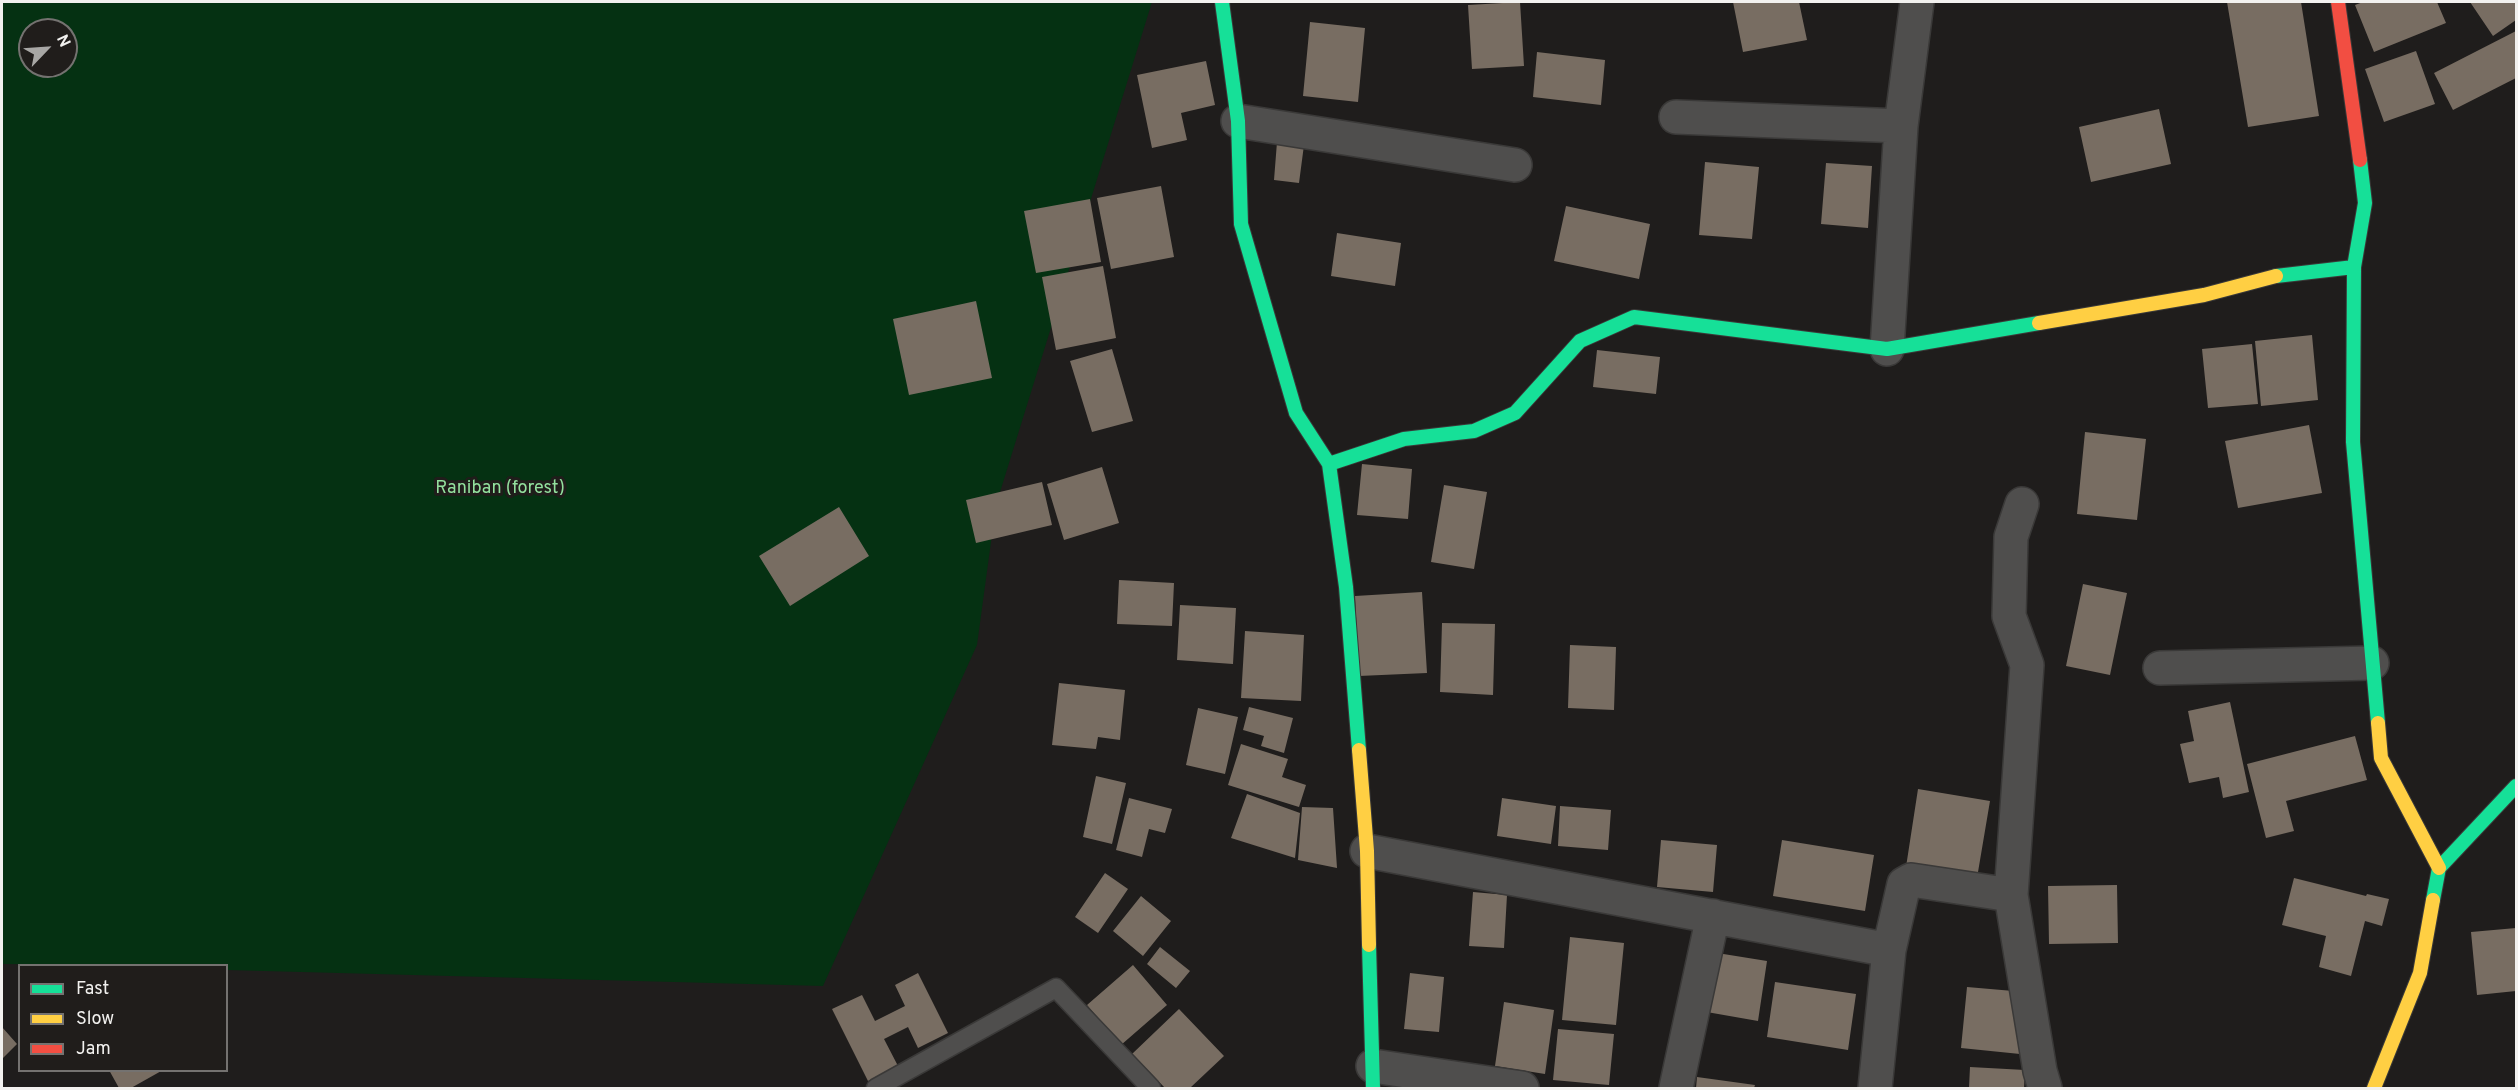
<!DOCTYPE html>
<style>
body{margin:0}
#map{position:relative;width:2518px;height:1090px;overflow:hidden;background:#1f1d1c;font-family:Overpass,sans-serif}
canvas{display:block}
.frame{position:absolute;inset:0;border:3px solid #f2f1ef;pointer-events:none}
.legend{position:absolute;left:18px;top:964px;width:210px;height:108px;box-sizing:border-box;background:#201d1b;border:2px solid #747270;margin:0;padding:8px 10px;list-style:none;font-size:18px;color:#f2f1ef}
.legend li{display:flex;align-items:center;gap:12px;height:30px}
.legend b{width:30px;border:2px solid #747270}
.north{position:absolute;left:18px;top:18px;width:60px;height:60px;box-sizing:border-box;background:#201d1b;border:2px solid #747270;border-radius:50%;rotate:65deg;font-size:16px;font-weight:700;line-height:24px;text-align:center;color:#f2f1ef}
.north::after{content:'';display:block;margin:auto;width:21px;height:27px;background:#a8a7a5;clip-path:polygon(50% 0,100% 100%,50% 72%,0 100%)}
</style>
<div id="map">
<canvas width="2518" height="1090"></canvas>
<div class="frame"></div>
<ul class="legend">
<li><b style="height:8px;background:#16e098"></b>Fast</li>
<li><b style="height:8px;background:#ffcf43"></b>Slow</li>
<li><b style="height:8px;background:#f24e42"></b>Jam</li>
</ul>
<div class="north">N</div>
</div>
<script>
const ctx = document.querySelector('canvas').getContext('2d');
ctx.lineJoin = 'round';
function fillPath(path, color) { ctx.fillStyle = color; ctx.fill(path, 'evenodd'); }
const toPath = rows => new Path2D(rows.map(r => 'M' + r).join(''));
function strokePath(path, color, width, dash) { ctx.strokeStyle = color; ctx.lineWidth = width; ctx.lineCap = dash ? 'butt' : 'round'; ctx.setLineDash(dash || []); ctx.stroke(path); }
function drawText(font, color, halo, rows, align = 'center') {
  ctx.font = font + ' Overpass,sans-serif'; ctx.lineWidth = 6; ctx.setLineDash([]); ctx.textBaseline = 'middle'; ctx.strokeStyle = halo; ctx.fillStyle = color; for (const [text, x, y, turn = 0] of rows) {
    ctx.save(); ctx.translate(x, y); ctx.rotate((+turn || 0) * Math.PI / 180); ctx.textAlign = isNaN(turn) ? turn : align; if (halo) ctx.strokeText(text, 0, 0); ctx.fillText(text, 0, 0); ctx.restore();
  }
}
fillPath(toPath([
 [2,2,1152,2,996,505,977,645,823,986,227,970,226,966,2,964],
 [30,30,66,30,66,66,30,66]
]), '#053112');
fillPath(toPath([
 [1520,2,1524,66,1472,69,1468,5],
 [1733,2,1799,2,1807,40,1743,52],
 [2227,2,2301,2,2319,116,2248,127],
 [2363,2,2437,2,2446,23,2374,52,2355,5],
 [2470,2,2516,2,2516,20,2493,36],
 [1310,22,1365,28,1358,102,1303,96],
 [2516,31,2516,78,2453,110,2434,73],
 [2416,51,2435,104,2384,122,2365,69],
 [1537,52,1605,60,1601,105,1533,97],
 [1206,61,1215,105,1181,113,1187,140,1152,148,1137,75],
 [2159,109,2171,164,2091,182,2079,127],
 [1277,142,1304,145,1299,183,1274,180],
 [1705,162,1759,167,1752,239,1699,235],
 [1826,163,1872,166,1868,228,1821,224],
 [1161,186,1174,257,1111,269,1097,198],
 [1090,199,1101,262,1036,273,1024,211],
 [1566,206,1650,224,1639,279,1554,261],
 [1337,233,1401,243,1395,286,1331,276],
 [1103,266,1116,338,1056,350,1042,277],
 [976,301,992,378,909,395,893,319],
 [2312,335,2318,400,2261,406,2255,341],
 [2252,344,2258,404,2208,408,2202,349],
 [1112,349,1133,421,1092,432,1070,361],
 [1597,350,1660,357,1656,394,1593,387],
 [2309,425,2322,493,2238,508,2225,441],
 [2085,432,2146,439,2137,520,2077,514],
 [1362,464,1412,469,1408,519,1357,515],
 [1102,467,1119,523,1064,540,1047,484],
 [1042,482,1052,525,976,543,966,500],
 [1444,485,1487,492,1474,569,1431,562],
 [839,507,869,556,790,606,759,556],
 [1119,580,1174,583,1172,626,1117,624],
 [2083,584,2127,593,2110,675,2066,666],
 [1422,592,1427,673,1359,676,1355,596],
 [1180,605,1236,608,1233,664,1177,660],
 [1442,623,1495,624,1493,695,1440,692],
 [1245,631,1304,635,1301,701,1241,698],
 [1570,645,1616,647,1614,710,1568,708],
 [1059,683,1125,690,1120,740,1098,737,1096,749,1052,745],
 [2230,702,2249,792,2223,798,2219,777,2189,783,2180,744,2194,741,2188,711],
 [1249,707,1293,718,1284,753,1261,746,1264,736,1243,730],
 [1198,708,1238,717,1225,774,1186,765],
 [2355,736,2367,780,2286,801,2294,831,2266,838,2247,764],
 [1241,744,1288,759,1282,777,1306,785,1299,807,1228,785],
 [1096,776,1126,783,1112,844,1083,837],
 [1918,789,1990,801,1977,878,1906,867],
 [1247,794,1300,813,1295,858,1231,838],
 [1129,798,1172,809,1165,833,1149,829,1142,857,1116,850],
 [1502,798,1556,806,1551,844,1497,836],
 [1560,806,1611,810,1608,850,1558,846],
 [1302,807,1333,808,1337,868,1298,860],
 [1661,840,1717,845,1713,892,1657,887],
 [1782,840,1874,855,1865,911,1773,896],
 [1105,873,1128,889,1098,933,1075,917],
 [2294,878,2366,896,2367,894,2389,899,2382,926,2365,921,2351,976,2319,967,2326,936,2282,925],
 [2117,885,2118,943,2049,944,2048,886],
 [1473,892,1507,895,1504,948,1469,946],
 [1141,896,1171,921,1143,956,1113,931],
 [2516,928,2516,991,2477,995,2471,932],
 [1570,937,1624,943,1616,1025,1562,1020],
 [1160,947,1190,971,1176,988,1147,964],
 [1711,952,1767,961,1758,1021,1701,1011],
 [1133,965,1167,1005,1121,1045,1087,1005],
 [918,973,948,1033,918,1048,908,1027,884,1039,898,1066,868,1081,832,1009,862,995,875,1021,905,1006,895,985],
 [1410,973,1444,977,1439,1032,1404,1029],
 [1775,982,1856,994,1848,1050,1767,1037],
 [1967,987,2025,992,2020,1054,1961,1048],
 [1504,1002,1554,1010,1545,1074,1495,1066],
 [1179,1009,1224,1056,1190,1088,1165,1088,1132,1054],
 [2,1027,17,1044,2,1059],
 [1558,1029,1614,1034,1609,1085,1553,1080],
 [1970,1067,2025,1070,2024,1088,1969,1088],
 [109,1070,163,1070,131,1088,119,1088],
 [1697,1077,1755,1085,1754,1088,1696,1088]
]), '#786d62');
const lane = toPath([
 [876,1088,1056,988,1151,1088]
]);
const street = toPath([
 [1676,117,1901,126,1887,349],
 [1238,121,1515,165],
 [1901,126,1917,2],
 [2022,504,2011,537,2009,616,2027,665,2011,895,2040,1071,2045,1088],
 [2160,668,2372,663],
 [1367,851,1889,950],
 [1373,1066,1522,1088],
 [1676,1088,1713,916],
 [1875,1088,1889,950,1904,884,1911,880,2011,895]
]);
const fast = toPath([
 [1222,2,1238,121,1241,224,1296,413,1329,464,1346,587,1359,750],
 [2360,160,2365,203,2354,267,2353,442,2378,723],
 [2276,276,2354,267],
 [1329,464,1404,439,1474,431,1515,413,1580,341,1634,317,1887,349,2039,323],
 [2433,900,2439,868,2516,786],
 [1369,945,1373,1088]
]);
const slow = toPath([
 [2039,323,2204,295,2276,276],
 [2378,723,2381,758,2439,868],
 [1359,750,1367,851,1369,945],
 [2374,1088,2420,973,2433,900]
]);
const jam = toPath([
 [2338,2,2360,160]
]);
strokePath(lane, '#3a3938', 21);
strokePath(street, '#3a3938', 36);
strokePath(fast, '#3a3938', 16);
strokePath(slow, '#3a3938', 16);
strokePath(jam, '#3a3938', 16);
strokePath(lane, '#4f4e4d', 18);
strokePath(street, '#4f4e4d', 33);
strokePath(fast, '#16e098', 14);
strokePath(slow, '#ffcf43', 14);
strokePath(jam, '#f24e42', 14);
drawText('18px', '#93e19e', '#201d1b', [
 ["Raniban (forest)",500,489]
]);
</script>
